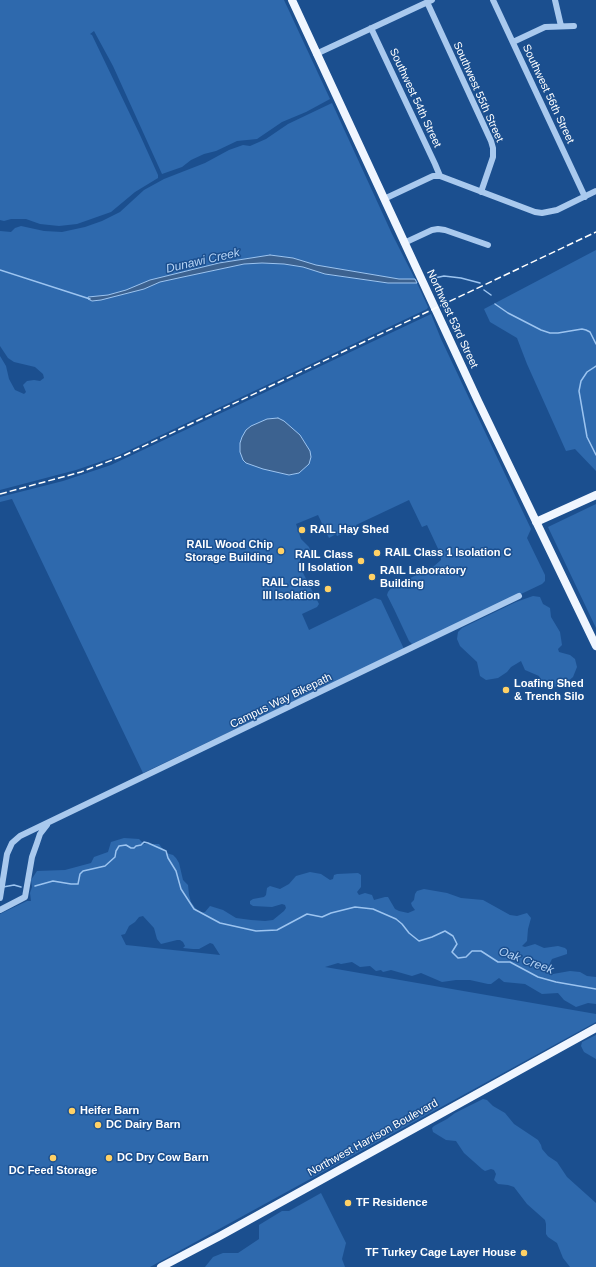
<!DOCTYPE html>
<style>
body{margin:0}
canvas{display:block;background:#1b4f8f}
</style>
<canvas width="596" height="1267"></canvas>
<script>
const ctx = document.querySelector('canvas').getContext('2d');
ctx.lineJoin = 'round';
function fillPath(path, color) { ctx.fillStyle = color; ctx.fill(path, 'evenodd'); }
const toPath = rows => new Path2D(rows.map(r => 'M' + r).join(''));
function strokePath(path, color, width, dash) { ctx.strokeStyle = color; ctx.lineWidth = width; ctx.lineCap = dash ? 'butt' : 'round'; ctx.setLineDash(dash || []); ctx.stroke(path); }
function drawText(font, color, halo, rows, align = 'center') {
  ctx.font = font + ' Arial,sans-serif'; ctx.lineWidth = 3; ctx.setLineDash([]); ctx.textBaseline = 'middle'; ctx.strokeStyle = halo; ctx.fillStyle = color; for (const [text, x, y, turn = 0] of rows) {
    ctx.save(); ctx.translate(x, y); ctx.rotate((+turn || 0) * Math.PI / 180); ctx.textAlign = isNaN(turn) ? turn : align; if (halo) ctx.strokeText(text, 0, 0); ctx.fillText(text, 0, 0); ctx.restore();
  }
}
fillPath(toPath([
 [0,0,284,0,330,99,306,112,282,122,257,139,237,141,216,151,204,154,191,160,182,167,162,174,113,66,94,31,90,34,92,35,140,135,158,175,158,178,135,192,111,212,77,224,59,226,40,224,26,219,11,219,4,221,0,220],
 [332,103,392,234,415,279,399,279,316,265,293,258,270,255,219,263,150,280,126,290,108,295,88,297,88,299,144,289,160,282,183,277,244,264,262,263,284,264,303,267,325,274,388,283,417,283,428,307,427,309,117,456,76,470,0,490,0,356,6,366,9,379,15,390,24,394,26,392,23,385,27,381,34,380,40,381,44,378,43,374,35,367,14,362,8,358,0,346,0,231,11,232,15,228,21,226,44,231,62,232,85,227,102,221,120,212,144,190,164,179,205,163,229,150,243,145,250,146,266,139,288,124],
 [596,250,596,471,575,449,566,451,527,364,517,338,490,322,484,309],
 [431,314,441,339,531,529,527,538,545,575,545,581,542,584,500,604,413,645,409,641,394,609,387,595,388,592,392,587,400,583,433,567,441,560,441,555,427,525,422,527,409,500,356,525,357,527,337,536,336,534,329,538,318,515,296,524,301,539,309,547,310,550,300,556,300,563,302,571,319,604,317,607,302,614,309,630,375,598,381,600,404,649,143,773,12,499,0,502,0,497,63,481,111,465],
 [278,418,300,435,310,451,299,473,289,475,267,419],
 [596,504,596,628,548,527],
 [533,596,540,597,543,604,550,608,551,617,560,632,562,645,558,649,559,652,570,655,575,659,577,667,573,677,566,683,551,688,543,686,539,676,525,670,521,661,511,667,507,672,498,678,486,680,480,676,477,662,460,646,457,639,458,632,462,628,516,602],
 [124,838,139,839,144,844,159,844,166,853,173,855,176,858,179,863,183,880,188,885,189,895,191,902,199,913,205,912,210,906,223,910,236,918,251,920,265,921,273,920,284,911,286,908,285,905,282,904,272,907,253,906,250,904,250,901,253,899,264,897,266,895,267,888,270,886,280,889,289,884,296,876,310,872,321,874,330,880,333,879,334,875,337,874,358,873,361,875,361,887,357,892,359,895,365,893,372,895,374,900,385,897,388,897,395,909,399,911,408,913,415,910,412,906,411,903,414,900,415,894,417,891,424,889,447,893,461,898,483,900,510,915,517,916,527,913,531,918,528,929,527,941,522,946,525,947,535,944,544,948,558,946,565,948,567,950,567,954,552,959,550,963,550,972,553,974,570,971,580,972,587,976,596,977,596,1004,588,1003,576,1007,564,1000,558,993,542,994,525,984,504,982,499,978,491,984,488,984,470,980,456,980,442,982,421,973,412,976,391,970,383,972,381,970,376,971,370,966,360,967,352,962,341,964,338,963,325,967,596,1014,596,1022,150,1267,0,1267,0,914,27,901,31,901,30,893,32,887,31,880,37,871,65,870,91,863,94,857,108,852,111,842],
 [143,916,154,928,157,939,161,944,177,940,180,940,183,942,185,946,183,948,193,949,199,949,210,943,213,944,220,955,126,945,121,935,125,934,129,926,135,922,139,917],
 [596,1035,596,1059,584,1052,581,1046,582,1042],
 [483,1099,487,1100,493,1106,505,1113,514,1124,538,1140,541,1145,542,1149,548,1156,557,1162,567,1177,596,1203,596,1267,570,1267,563,1258,557,1243,548,1237,546,1234,546,1224,545,1220,527,1204,514,1187,508,1185,498,1184,494,1180,496,1174,494,1170,491,1169,485,1171,482,1169,464,1153,456,1141,446,1140,433,1132,432,1128,434,1126,447,1119,455,1113],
 [321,1193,346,1243,342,1259,345,1267,205,1267,213,1257,223,1253,238,1253,259,1239,259,1225,282,1211,289,1211]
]), '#2e69ad');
const water = toPath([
 [270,255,293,258,316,265,399,279,415,279,417,283,388,283,325,274,303,267,284,264,262,263,244,264,183,277,160,282,144,289,101,300,92,301,88,299,88,297,108,295,126,290,150,280,219,263,270,255],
 [278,418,284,421,300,435,310,451,311,457,309,464,299,473,289,475,263,469,246,463,243,460,240,452,240,443,242,437,246,430,251,426,267,419,278,418]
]);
fillPath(water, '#3c6290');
strokePath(water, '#9cc4f0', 1);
strokePath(toPath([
 [0,270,90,299],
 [430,279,444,276,461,278,480,283],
 [484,290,491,295],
 [495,304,508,313,541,330,550,333,558,333,582,329,586,330,590,332,596,344],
 [596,366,587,372,581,381,579,391,587,437,596,455],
 [35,886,53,881,71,884,78,884,80,874,83,871,105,866,115,857,116,851,119,846,126,845,131,848,134,848,136,846,141,845,144,842,148,843,166,851,168,858,176,871,181,889,194,909,220,923,256,931,277,930,307,914,322,917,331,913,355,907,373,909,396,919,402,924,409,933,419,941,432,937,445,931,453,936,457,944,452,952,458,958,466,957,472,951,481,951,498,962,510,962,538,977,556,982,596,989],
 [3,887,14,885,21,887]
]), '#9cc4f0', 1.5);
strokePath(toPath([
 [493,0,585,197],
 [555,0,561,26],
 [427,2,491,141,493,148,493,157,481,192],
 [371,28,435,164,440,176],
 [513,42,545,27,574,26],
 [316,54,432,0],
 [384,199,433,176,440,176,535,212,542,213,557,210,596,191],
 [404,243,432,230,438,229,445,230,488,245],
 [0,898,7,854,12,843,20,836,519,596],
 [0,910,25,897,32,857,37,843,40,834,47,825]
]), '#a9c9ee', 6);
strokePath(toPath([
 [292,0,478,401,596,646],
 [536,522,596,495],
 [161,1267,220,1236,596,1028]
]), '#f0f6ff', 8);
strokePath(toPath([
 [0,494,81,472,125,455,596,232]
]), '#fff', 1.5, [7, 3]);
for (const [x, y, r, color] of [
 [302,530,4,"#ffd166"],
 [281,551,4,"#ffd166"],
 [377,553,4,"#ffd166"],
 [361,561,4,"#ffd166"],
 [372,577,4,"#ffd166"],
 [328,589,4,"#ffd166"],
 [506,690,4,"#ffd166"],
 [72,1111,4,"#ffd166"],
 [98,1125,4,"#ffd166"],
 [53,1158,4,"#ffd166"],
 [109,1158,4,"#ffd166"],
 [348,1203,4,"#ffd166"],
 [524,1253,4,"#ffd166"]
]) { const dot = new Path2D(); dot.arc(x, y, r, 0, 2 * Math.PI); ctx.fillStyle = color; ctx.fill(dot); strokePath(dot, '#1b4f8f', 1.5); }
drawText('11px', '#fff', '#1b4f8f', [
 ["Southwest 55th Street",478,92,66],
 ["Southwest 56th Street",548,94,65],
 ["Southwest 54th Street",415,98,65],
 ["Northwest 53rd Street",452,319,65],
 ["Campus Way Bikepath",281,701,-26],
 ["Northwest Harrison Boulevard",373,1138,-29]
]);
drawText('bold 11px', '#fff', '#1b4f8f', [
 ["RAIL Hay Shed",310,530],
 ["RAIL Wood Chip",273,545,"right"],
 ["Storage Building",273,558,"right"],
 ["RAIL Class 1 Isolation C",385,553],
 ["RAIL Class",353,555,"right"],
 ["II Isolation",353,568,"right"],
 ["RAIL Laboratory",380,571],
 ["Building",380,584],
 ["RAIL Class",320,583,"right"],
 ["III Isolation",320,596,"right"],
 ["Loafing Shed",514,684],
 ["& Trench Silo",514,697],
 ["Heifer Barn",80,1111],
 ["DC Dairy Barn",106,1125],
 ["DC Dry Cow Barn",117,1158],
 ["DC Feed Storage",53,1171,"center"],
 ["TF Residence",356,1203],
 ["TF Turkey Cage Layer House",516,1253,"right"]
], 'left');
drawText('italic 12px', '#b5d3f5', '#1b4f8f', [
 ["Dunawi Creek",203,261,-13],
 ["Oak Creek",526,961,20]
]);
</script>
